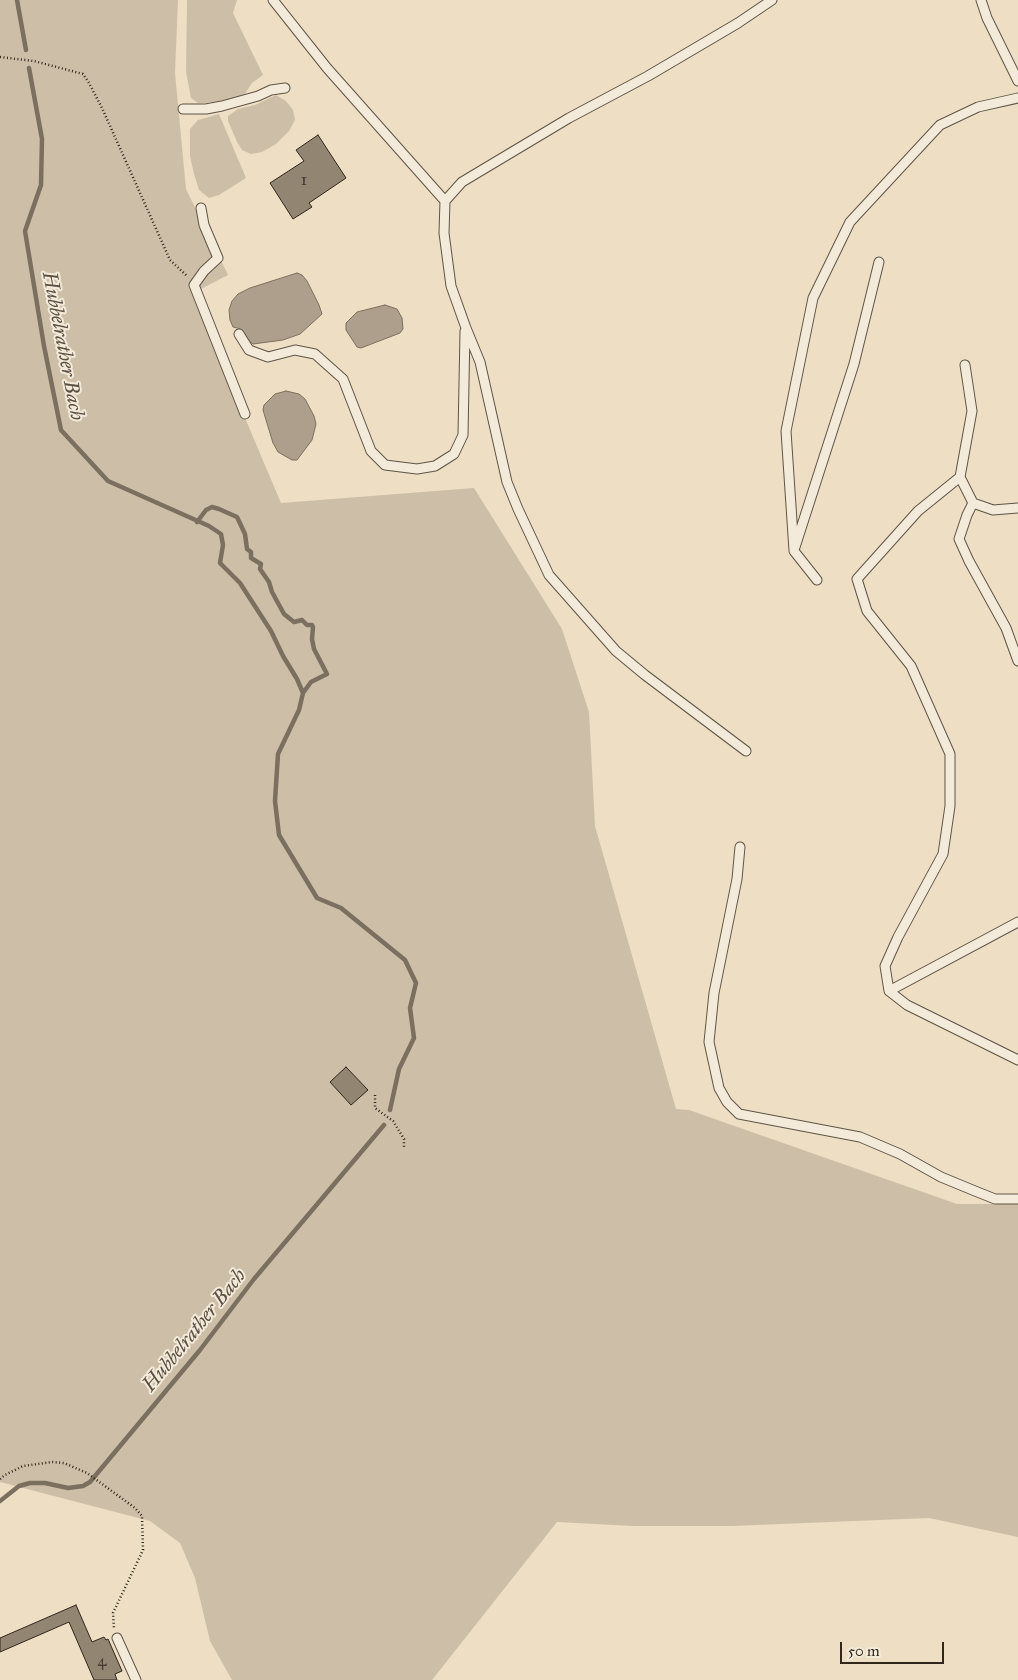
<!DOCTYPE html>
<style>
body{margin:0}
#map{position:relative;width:1018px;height:1680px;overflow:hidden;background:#eddec4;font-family:"IM FELL Great Primer",serif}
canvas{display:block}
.scale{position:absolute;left:840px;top:1642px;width:104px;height:22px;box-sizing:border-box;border:2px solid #30261c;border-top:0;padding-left:6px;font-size:15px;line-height:18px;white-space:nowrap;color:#30261c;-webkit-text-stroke:4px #f3ead9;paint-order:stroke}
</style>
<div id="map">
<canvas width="1018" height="1680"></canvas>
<div class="scale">50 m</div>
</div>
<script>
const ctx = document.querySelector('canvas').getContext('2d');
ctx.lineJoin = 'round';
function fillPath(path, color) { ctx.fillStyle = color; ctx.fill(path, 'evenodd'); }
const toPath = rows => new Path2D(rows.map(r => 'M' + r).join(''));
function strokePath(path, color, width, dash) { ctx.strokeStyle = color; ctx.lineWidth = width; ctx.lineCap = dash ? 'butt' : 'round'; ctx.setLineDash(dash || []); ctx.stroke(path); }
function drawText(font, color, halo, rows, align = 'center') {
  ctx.font = font + ' "IM FELL Great Primer",serif'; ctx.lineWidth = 4; ctx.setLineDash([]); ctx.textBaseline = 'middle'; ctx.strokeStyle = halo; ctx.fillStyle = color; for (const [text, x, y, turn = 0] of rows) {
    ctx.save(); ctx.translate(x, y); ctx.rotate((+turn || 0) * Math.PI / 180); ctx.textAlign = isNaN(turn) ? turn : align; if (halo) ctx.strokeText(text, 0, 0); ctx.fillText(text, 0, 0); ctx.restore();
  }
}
fillPath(toPath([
 [0,0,178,0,175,73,186,189,228,275,195,292,209,333,281,503,474,488,562,629,589,712,595,826,676,1109,689,1110,957,1204,1018,1204,1018,1537,929,1518,732,1526,633,1526,557,1522,432,1680,232,1680,210,1641,195,1578,180,1543,150,1521,0,1482],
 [187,0,237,0,233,13,263,75,252,83,245,94,232,99,206,103,198,103,191,98,186,72],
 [276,95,286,101,293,110,295,120,289,131,276,144,262,152,251,154,242,150,237,142,228,121,228,116,238,109,255,105],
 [219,114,246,178,219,195,209,198,199,190,194,174,190,156,190,129,198,120]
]), '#cdbfa7');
const water = toPath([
 [297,273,302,275,307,281,319,305,322,314,300,334,283,340,253,344,245,338,241,329,233,327,230,320,229,310,232,301,238,294,250,288,297,273],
 [385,305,397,309,402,318,403,329,400,333,361,348,357,347,346,330,346,323,357,312,385,305],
 [286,391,299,394,305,399,314,416,316,424,312,440,297,460,292,460,278,452,273,443,263,410,264,405,275,394,286,391]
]);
fillPath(water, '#ad9f8b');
strokePath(water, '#7b6f5f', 1);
strokePath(toPath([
 [17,0,26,50],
 [29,68,42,139,41,185,25,231,44,346,61,430,108,481,209,526,221,534,223,545,220,563,240,583,271,631,283,656,297,679,303,693,299,710,278,754,275,801,279,835,317,898,341,908,405,960,416,983,410,1008,414,1038,399,1069,390,1110],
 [197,522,206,510,212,507,219,509,237,517,245,534,247,549,251,552,251,558,261,564,260,569,269,582,272,592,284,614,294,622,302,620,307,625,312,625,313,627,312,639,314,649,327,674,311,682,303,693],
 [0,1501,19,1486,30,1483,45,1483,68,1488,83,1486,90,1482,200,1350,254,1279,384,1125]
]), '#7b6f5f', 4.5);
const building = toPath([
 [318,135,346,178,309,203,312,207,293,219,270,183,304,161,296,150,318,135],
 [346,1067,368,1090,351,1105,330,1082,346,1067],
 [76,1605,92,1642,104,1637,106,1640,108,1639,122,1671,115,1674,117,1680,94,1680,69,1622,0,1652,0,1638,76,1605]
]);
fillPath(building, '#928673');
strokePath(building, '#30261c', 1);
const lane = toPath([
 [273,0,327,68,445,201],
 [981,0,987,18,1018,81],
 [183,109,206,109,222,106,258,96,271,90,285,88],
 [201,208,204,225,218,258,204,271,194,285,245,414],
 [239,334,249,350,268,357,295,350,315,354,343,379,371,451,385,465,417,469,435,466,454,454,463,435,465,331],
 [965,365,972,411,960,477,973,503,967,515,959,539,969,561,1006,628,1018,661],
 [960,477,918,511,857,579,867,611,911,666,950,754,950,806,943,854,898,937,885,966,889,991,907,1005,1018,1060],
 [973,503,993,510,1018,508],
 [795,547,854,364,879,262],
 [817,580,794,551,786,431,813,298,850,222,940,125,978,107,1018,98],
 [746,751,645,675,616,651,549,575,518,509,507,482,480,362,466,328,451,286,444,233,445,201,462,182,569,118,648,76,738,23,772,0],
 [740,847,737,879,714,993,709,1042,719,1088,727,1102,739,1114,860,1137,900,1154,941,1177,975,1191,995,1199,1018,1199],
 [889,991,1018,922],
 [117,1638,136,1680]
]);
strokePath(lane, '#5f5446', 11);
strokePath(toPath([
 [0,57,34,61,83,74,89,83,102,108,170,260,187,276],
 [375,1095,375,1108,393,1121,404,1139,404,1147],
 [0,1479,5,1475,23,1466,52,1462,64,1463,87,1473,135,1508,142,1516,143,1550,113,1613,114,1629]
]), '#30261c', 2.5, [1, 2.5]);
strokePath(lane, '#f3ead9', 9);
drawText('16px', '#483e32', null, [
 ["1",304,181],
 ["4",102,1662]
]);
drawText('italic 20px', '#5c5043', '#f3ead9', [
 ["Hubbelrather Bach",62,346,79],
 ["Hubbelrather Bach",195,1331,-51]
]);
</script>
